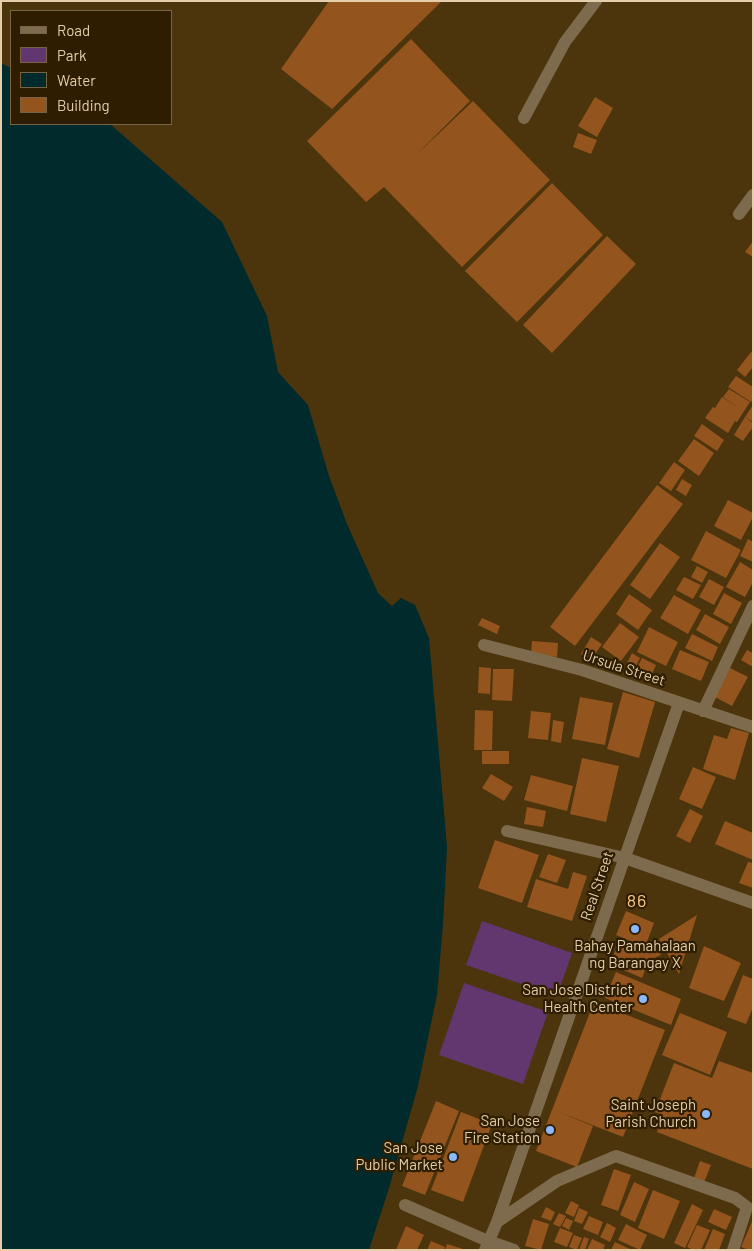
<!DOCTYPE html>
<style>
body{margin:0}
#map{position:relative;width:754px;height:1251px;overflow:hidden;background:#4c350c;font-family:Barlow,sans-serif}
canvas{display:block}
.frame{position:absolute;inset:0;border:2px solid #e5ceab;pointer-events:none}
.legend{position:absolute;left:10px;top:10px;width:162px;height:115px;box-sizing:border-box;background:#2f1d00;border:1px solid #786444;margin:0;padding:6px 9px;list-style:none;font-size:15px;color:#e5ceab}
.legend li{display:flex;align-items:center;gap:10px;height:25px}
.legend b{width:25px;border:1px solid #786444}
</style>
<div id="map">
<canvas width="754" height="1251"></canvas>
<div class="frame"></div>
<ul class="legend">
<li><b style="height:6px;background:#7e6b4e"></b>Road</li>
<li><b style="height:14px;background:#623770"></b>Park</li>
<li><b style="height:14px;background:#002a2b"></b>Water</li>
<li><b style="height:14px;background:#93541e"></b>Building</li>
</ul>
</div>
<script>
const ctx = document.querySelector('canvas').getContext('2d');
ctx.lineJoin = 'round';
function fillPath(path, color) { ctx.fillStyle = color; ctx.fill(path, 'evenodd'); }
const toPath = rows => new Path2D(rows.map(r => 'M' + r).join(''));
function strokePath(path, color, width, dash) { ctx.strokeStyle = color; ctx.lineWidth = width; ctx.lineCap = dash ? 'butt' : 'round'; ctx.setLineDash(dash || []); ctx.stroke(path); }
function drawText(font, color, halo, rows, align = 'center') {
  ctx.font = font + ' Barlow,sans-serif'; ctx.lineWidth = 4.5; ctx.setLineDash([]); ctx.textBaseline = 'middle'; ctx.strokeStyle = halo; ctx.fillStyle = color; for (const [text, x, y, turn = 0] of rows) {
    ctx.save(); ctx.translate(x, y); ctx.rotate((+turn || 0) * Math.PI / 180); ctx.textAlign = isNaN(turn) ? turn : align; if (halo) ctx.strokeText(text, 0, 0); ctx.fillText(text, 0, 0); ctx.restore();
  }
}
fillPath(toPath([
 [482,921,572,953,557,996,466,965],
 [464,983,548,1012,523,1084,439,1055]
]), '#623770');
fillPath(toPath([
 [1,63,11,68,11,124,110,124,222,222,267,316,278,372,308,405,329,476,347,524,378,593,392,606,401,598,415,605,429,638,447,847,443,924,437,995,418,1086,389,1188,369,1250,1,1250]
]), '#002a2b');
fillPath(toPath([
 [329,1,442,1,332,109,281,69],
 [411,39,470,101,416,155,473,101,550,180,462,267,384,187,366,202,307,141],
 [595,97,613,108,597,137,578,126],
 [578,133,597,140,591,154,573,147],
 [552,183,603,235,517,322,465,271],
 [607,236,636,264,552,353,523,325],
 [753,241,753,257,745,252],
 [751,352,753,353,753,367,745,377,737,370],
 [736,376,753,387,753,399,751,402,728,387],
 [729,389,750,402,737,422,735,421,728,433,705,418,713,407,715,408,722,397,739,408,723,397],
 [753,405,753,422,745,417],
 [745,417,753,423,753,427,743,441,734,435],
 [702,424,724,440,717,451,694,436],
 [694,439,714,453,699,476,678,461],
 [674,462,685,470,671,491,659,483],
 [682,479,692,485,686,496,676,490],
 [657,485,683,504,575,646,550,627],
 [728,500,753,513,753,517,741,540,714,526],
 [706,531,741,550,726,578,691,560],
 [748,539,753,542,753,562,740,556],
 [660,543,680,557,650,599,630,585],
 [740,562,753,570,753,582,745,597,726,587],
 [697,566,708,572,702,583,691,577],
 [684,577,701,585,693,599,676,590],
 [709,579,724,587,714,605,699,597],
 [724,593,742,603,731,624,713,614],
 [629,594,652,610,638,630,616,614],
 [674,595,701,610,688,634,660,618],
 [705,614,729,627,720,644,696,630],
 [482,618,500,626,497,634,478,625],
 [620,623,639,637,621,661,602,647],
 [649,627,678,642,666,666,637,652],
 [692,634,718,647,712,661,685,648],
 [591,637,602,644,591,660,581,654],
 [532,641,558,643,557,657,531,654],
 [680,650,709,662,701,681,672,669],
 [747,650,753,653,753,667,741,660],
 [632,653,640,658,633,672,625,667],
 [642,658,656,665,649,681,634,674],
 [479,667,491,668,490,694,478,693],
 [728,667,748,677,732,706,713,696],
 [493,669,514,669,512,701,492,700],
 [623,692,655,702,639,758,607,749],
 [580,697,613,703,605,745,572,739],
 [475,710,493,711,492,750,474,750],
 [531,711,551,713,548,740,528,738],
 [553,720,564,722,561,743,551,741],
 [731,728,749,733,735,780,703,769,714,735,727,739],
 [482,751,509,751,509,764,482,764],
 [582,758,619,766,606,822,570,814],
 [693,767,716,777,702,809,679,799],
 [491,774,513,787,504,801,482,788],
 [531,775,573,786,567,811,524,800],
 [527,807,546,811,543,827,524,824],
 [690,809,703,816,690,843,676,836],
 [725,821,753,833,753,860,715,844],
 [495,840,539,855,522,903,478,888],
 [548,854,566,860,557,883,539,877],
 [748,862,753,863,753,888,739,883],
 [573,872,587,876,572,921,527,907,536,879,568,889],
 [626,911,654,923,645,947,616,935],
 [697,915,679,974,659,939],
 [619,942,639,950,656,943,661,955,649,960,642,978,610,964],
 [704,946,741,963,724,1001,689,988],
 [616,972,681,999,671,1025,605,998],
 [743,975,753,979,753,1007,746,1024,727,1017],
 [594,1002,665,1030,623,1137,554,1110,593,1126,577,1167,536,1151],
 [680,1013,727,1032,710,1075,662,1055],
 [719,1061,753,1073,753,1169,657,1132,663,1115,655,1112,674,1063,712,1078],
 [436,1101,459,1111,425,1195,402,1186],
 [461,1112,492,1124,463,1202,431,1190],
 [700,1161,711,1165,703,1185,693,1181],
 [614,1169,631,1175,618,1211,601,1205],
 [634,1182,649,1189,635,1222,620,1215],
 [653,1190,680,1201,664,1239,638,1228],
 [571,1201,579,1205,574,1217,565,1213],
 [692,1204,703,1210,685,1248,674,1243],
 [546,1207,555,1212,551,1221,541,1217],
 [579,1208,588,1212,582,1224,574,1221],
 [714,1209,732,1217,726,1230,708,1222],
 [559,1213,566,1216,560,1227,553,1224],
 [589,1216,603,1222,598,1235,583,1229],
 [566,1218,573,1221,569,1230,562,1226],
 [533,1219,549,1224,541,1250,525,1246],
 [753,1219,753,1250,749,1250,741,1247],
 [607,1223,616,1228,610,1242,600,1237],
 [626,1224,647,1235,640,1250,618,1240],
 [697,1225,710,1230,701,1250,693,1250,687,1247],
 [406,1226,424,1235,417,1250,396,1250],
 [560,1228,573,1233,567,1247,554,1242],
 [713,1229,725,1234,719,1250,704,1250],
 [574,1235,582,1238,577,1250,569,1247],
 [584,1237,589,1239,585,1250,579,1250],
 [592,1239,605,1245,603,1250,587,1250],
 [431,1241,445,1247,444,1250,427,1250],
 [615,1242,632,1250,611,1250],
 [447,1244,463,1249,463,1250,445,1250]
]), '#93541e');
strokePath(toPath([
 [524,118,565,42,596,1],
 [739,214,753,195],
 [484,645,582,670,753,727],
 [703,711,753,606],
 [507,831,625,858,753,903],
 [405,1205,488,1241,514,1250],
 [497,1222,557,1181,616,1156,735,1198,747,1207,733,1250],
 [485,1250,497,1222,679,703]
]), '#7e6b4e', 12);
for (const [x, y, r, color] of [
 [635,929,5,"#8bb9fc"],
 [643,999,5,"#8bb9fc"],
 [706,1114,5,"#8bb9fc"],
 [550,1130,5,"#8bb9fc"],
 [453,1157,5,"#8bb9fc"]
]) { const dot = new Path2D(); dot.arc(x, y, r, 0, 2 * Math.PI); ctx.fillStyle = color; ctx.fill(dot); strokePath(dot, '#2f1d00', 2); }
drawText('15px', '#e5ceab', '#2f1d00', [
 ["Ursula Street",624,668,18],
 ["Real Street",597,886,-71]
]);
drawText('15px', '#e5ceab', '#2f1d00', [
 ["Bahay Pamahalaan",635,946,"center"],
 ["ng Barangay X",635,963,"center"],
 ["San Jose District",633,990],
 ["Health Center",633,1007],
 ["Saint Joseph",696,1105],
 ["Parish Church",696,1122],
 ["San Jose",540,1121],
 ["Fire Station",540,1138],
 ["San Jose",443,1148],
 ["Public Market",443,1165]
], 'right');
ctx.letterSpacing = '1px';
drawText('18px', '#facb81', '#2f1d00', [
 ["86",637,901]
]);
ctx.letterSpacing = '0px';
</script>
